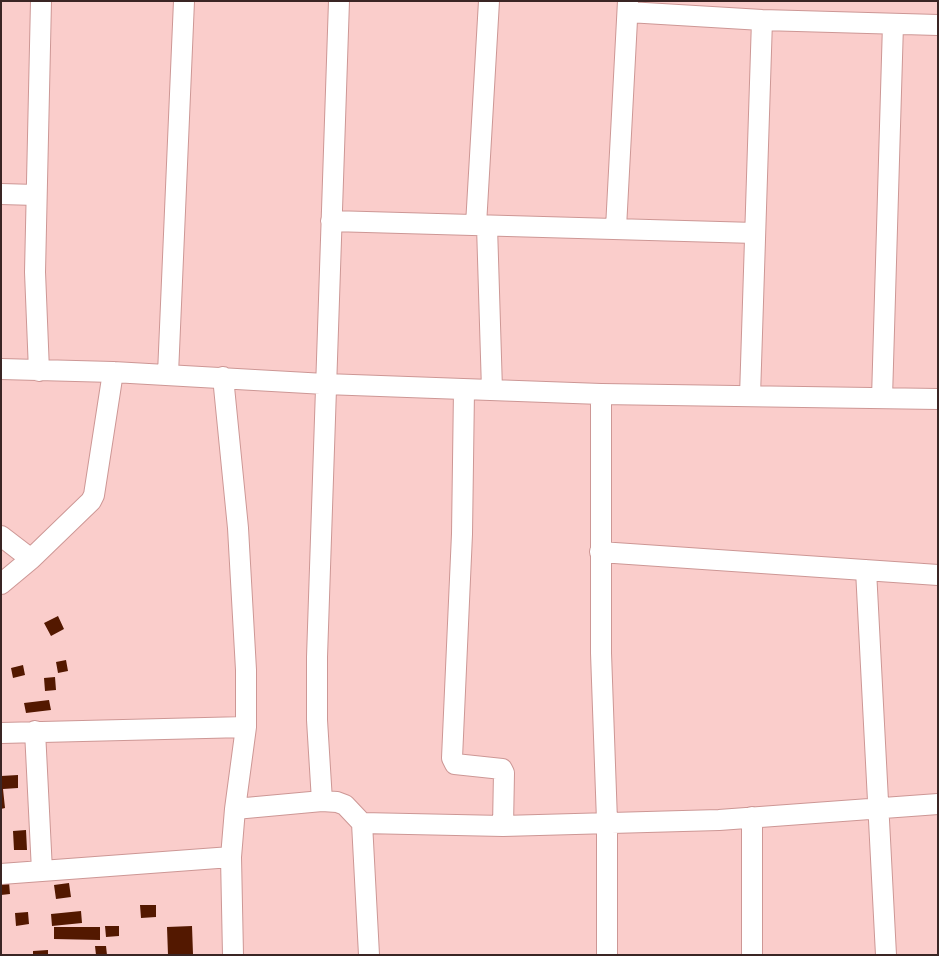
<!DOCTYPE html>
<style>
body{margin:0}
#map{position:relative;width:939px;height:956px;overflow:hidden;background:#facdcb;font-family:"Nunito Sans",sans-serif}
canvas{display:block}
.frame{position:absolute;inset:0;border:2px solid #3a2524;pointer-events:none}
</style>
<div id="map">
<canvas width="939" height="956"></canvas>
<div class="frame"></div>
</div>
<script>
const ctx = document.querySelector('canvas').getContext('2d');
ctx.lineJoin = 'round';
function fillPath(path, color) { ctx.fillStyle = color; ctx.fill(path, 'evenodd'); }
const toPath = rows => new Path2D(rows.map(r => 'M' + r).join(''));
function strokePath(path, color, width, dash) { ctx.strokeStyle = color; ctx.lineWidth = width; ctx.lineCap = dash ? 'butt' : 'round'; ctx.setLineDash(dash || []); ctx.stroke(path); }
fillPath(toPath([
 [58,616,64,629,51,636,44,623],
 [66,660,68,671,58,673,56,662],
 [23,665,25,675,13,678,11,668],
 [55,677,56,690,45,691,44,678],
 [49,700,51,710,26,713,24,703],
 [18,775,18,788,3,789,5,808,1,809,1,776],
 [26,830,27,850,14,850,13,831],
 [9,882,10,894,1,895,1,883],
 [69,883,71,897,56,899,54,885],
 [140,905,156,905,156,917,141,918],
 [81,911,82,923,52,926,51,914],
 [28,912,29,924,16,926,15,913],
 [105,926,119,926,119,936,106,937],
 [192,926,193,954,168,955,167,927],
 [54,927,100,927,100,940,54,939],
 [95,946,106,946,107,955,96,955],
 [48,950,48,955,33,955,33,951]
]), '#531800');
const minor = toPath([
 [628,12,762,20,938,25],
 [1,194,36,195],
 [331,221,755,233],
 [476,225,489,1],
 [487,226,492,390],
 [616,228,628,1],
 [1,369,113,372,325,384,601,394,938,399],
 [39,371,35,272,41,1],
 [168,374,184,1],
 [223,377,238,528,246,670,246,727,235,809,231,857,233,955],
 [464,390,462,534,452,758,455,764,502,769,504,773,503,826],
 [601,394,601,653,607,821,607,955],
 [750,396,762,20],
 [882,398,893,24],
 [1,536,31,559],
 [600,552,938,575],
 [866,570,886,955],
 [1,584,31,559,91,501,94,495,113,372],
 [35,731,42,871],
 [1,733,246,727],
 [322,801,317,720,317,657,339,1],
 [235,809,322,801,337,802,345,805,362,823,503,826,719,820,938,804],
 [362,823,369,955],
 [1,874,231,857],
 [752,955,752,817]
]);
strokePath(minor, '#cd9795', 22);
strokePath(minor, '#fff', 20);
</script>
